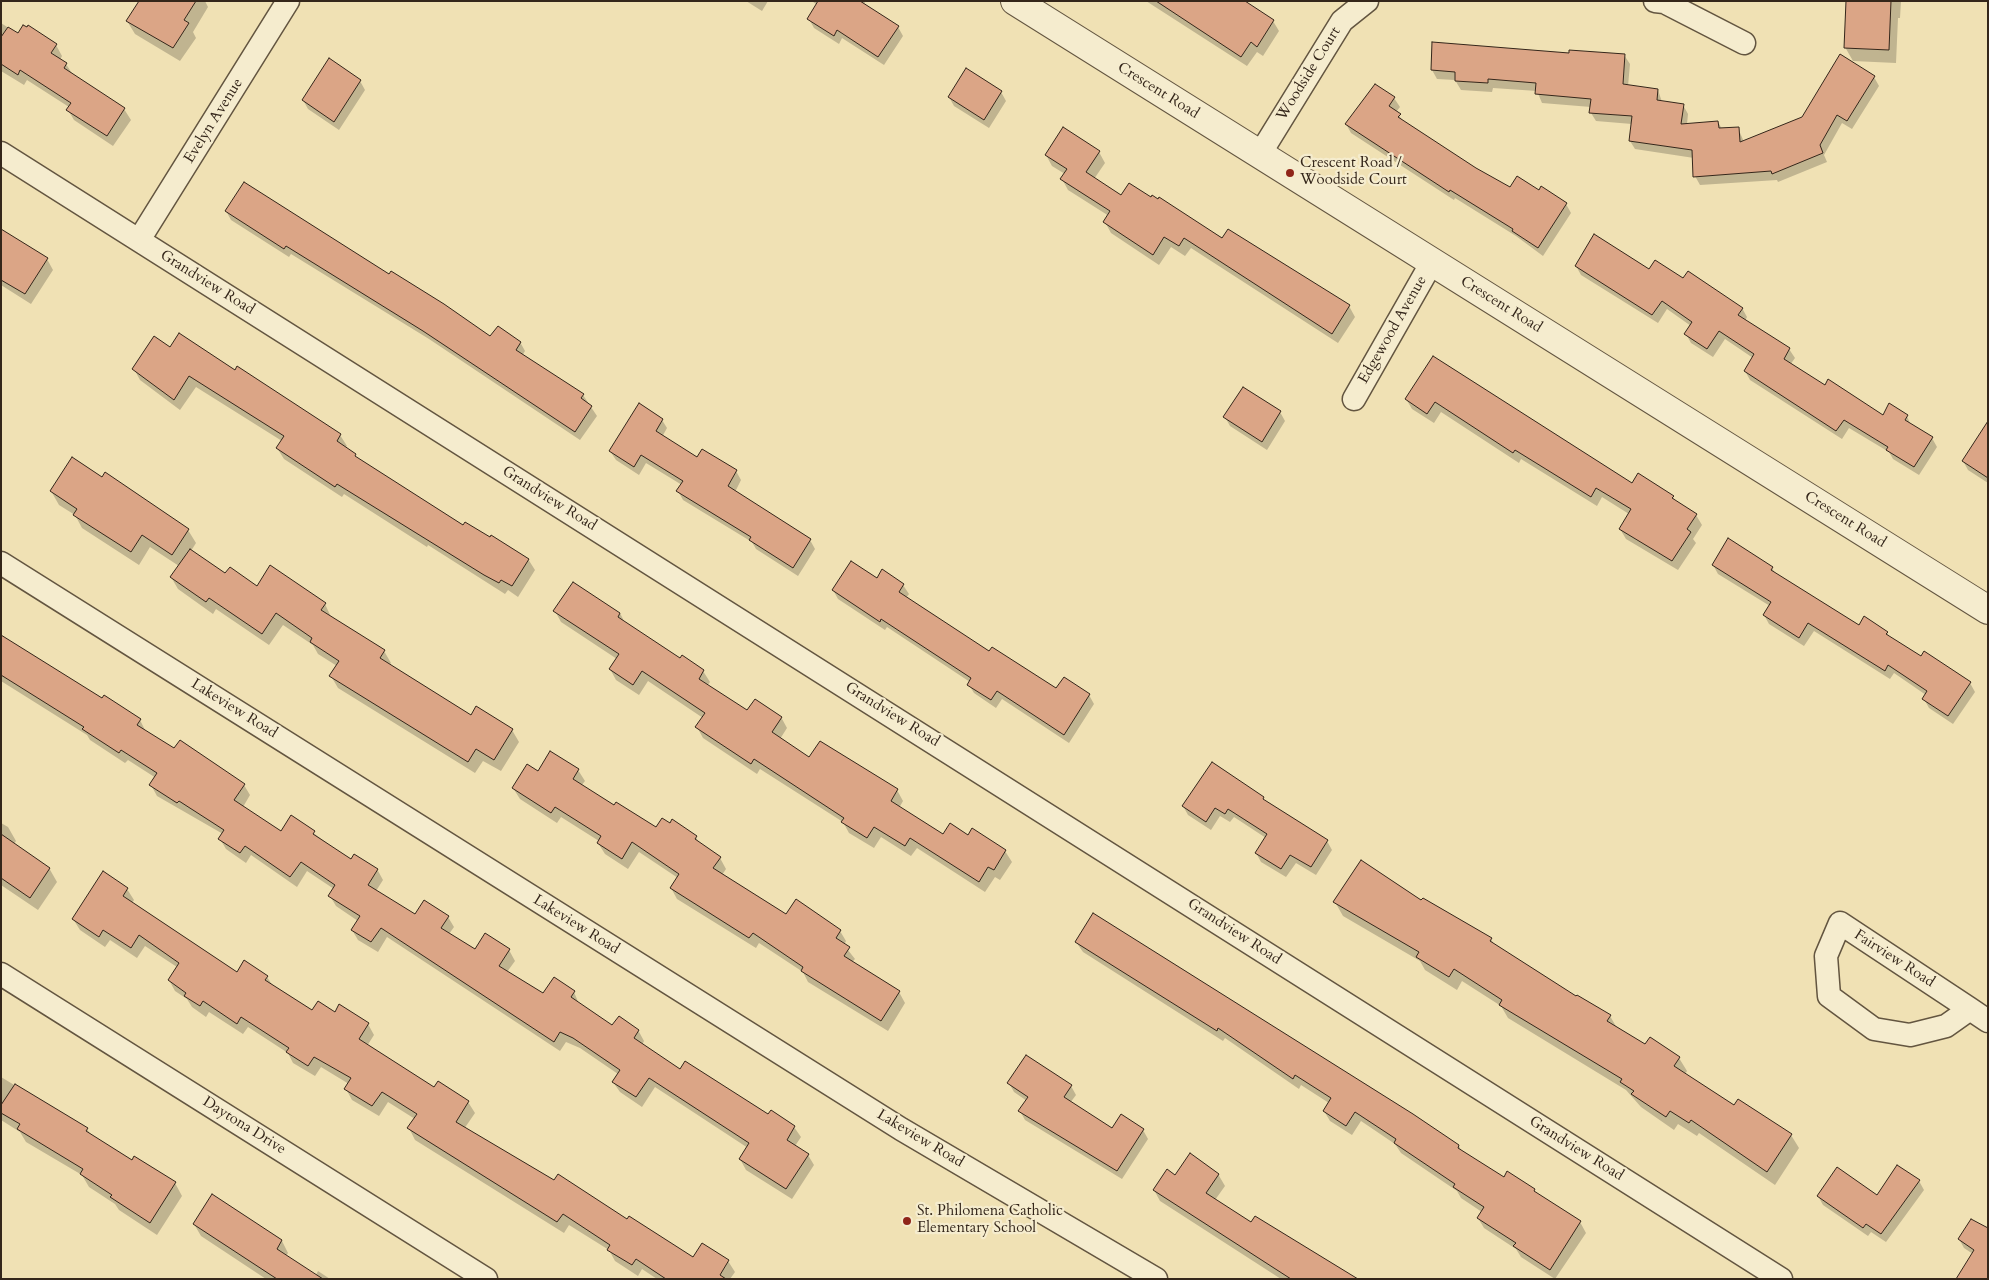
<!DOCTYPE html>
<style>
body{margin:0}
#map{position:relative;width:1989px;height:1280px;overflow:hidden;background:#f0e1b4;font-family:Cardo,serif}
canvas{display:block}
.frame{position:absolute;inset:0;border:2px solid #34261a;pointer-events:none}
</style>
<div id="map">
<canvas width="1989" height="1280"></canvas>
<div class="frame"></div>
</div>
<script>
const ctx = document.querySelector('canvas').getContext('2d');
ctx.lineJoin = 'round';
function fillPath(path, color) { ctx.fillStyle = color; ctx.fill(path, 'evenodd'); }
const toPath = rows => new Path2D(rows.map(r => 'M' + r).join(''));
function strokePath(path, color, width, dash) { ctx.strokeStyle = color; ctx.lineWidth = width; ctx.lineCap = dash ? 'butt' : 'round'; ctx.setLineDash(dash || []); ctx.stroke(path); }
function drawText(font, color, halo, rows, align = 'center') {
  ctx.font = font + ' Cardo,serif'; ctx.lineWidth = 4.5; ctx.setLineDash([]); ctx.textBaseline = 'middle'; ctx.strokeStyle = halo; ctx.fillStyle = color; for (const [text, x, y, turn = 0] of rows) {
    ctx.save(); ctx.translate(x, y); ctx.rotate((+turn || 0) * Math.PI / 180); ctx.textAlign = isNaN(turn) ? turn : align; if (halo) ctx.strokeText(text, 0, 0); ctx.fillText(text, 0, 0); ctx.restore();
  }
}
fillPath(toPath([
 [159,1,205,1,208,7,193,32,196,38,180,61,135,34,127,21],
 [746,1,768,1,762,11],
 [812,1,866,1,863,5,898,27,903,36,884,65,842,38,839,44,814,28,809,19,817,5],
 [1146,1,1219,1,1273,21,1279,31,1263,56,1257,52,1247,66],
 [1847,1,1901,1,1900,18,1898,18,1896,63,1853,61,1845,47],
 [1,23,18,34,56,45,62,56,60,60,66,64,73,75,124,109,131,120,113,146,74,120,68,110,69,107,27,80,24,85,1,71],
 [1570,54,1624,55,1630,64,1628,86,1658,90,1662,102,1683,105,1688,114,1687,124,1718,122,1722,129,1738,128,1744,142,1803,118,1874,77,1879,86,1852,129,1842,123,1824,155,1827,162,1778,182,1777,180,1700,185,1695,176,1694,158,1635,149,1630,141,1632,124,1596,121,1591,113,1591,107,1542,103,1537,91,1493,88,1492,92,1461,90,1455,80,1437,79,1432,70],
 [360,81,365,90,339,130,308,109,303,100],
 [1001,92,1006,101,989,128,954,106,949,97],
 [1394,98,1400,107,1396,112,1404,122,1475,169,1510,189,1539,191,1566,204,1571,213,1543,256,1516,236,1455,198,1454,200,1351,133,1346,124],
 [1099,152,1105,163,1094,179,1121,197,1151,199,1349,306,1355,317,1338,343,1191,248,1185,256,1171,247,1159,265,1111,233,1105,222,1109,216,1068,190,1062,179,1065,174,1052,166,1046,155],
 [226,211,491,338,520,342,525,351,522,356,583,395,597,416,580,440,429,339,291,254,289,257,231,220],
 [1,231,47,259,53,270,31,304,1,285],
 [1576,266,1649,270,1683,280,1742,308,1747,317,1745,321,1789,349,1795,358,1790,365,1825,387,1883,417,1907,416,1911,426,1932,438,1937,447,1919,475,1893,459,1889,452,1849,428,1842,439,1750,380,1745,371,1753,358,1725,339,1713,357,1691,343,1686,334,1691,326,1667,309,1658,323,1581,275],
 [171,348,235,372,340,435,347,446,345,448,358,459,463,527,528,559,535,570,518,597,508,590,505,594,428,545,427,547,344,494,342,497,284,459,277,448,282,441,196,387,180,410,140,380,134,369],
 [1433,357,1633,485,1673,497,1676,502,1696,515,1702,525,1693,539,1696,543,1678,570,1626,539,1620,529,1629,514,1602,497,1597,506,1521,459,1519,463,1441,412,1434,423,1412,409,1406,399],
 [1243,388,1280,412,1285,421,1267,450,1230,426,1225,417],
 [662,420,667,428,662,437,698,459,736,471,741,480,735,492,810,540,815,549,798,576,756,549,752,542,683,500,678,491,682,485,646,463,639,475,616,460,610,451],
 [1988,425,1988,483,1968,470,1963,461],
 [51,491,188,530,196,543,191,551,225,575,257,588,325,604,331,617,384,651,391,663,389,666,471,716,512,730,519,742,501,771,483,761,475,773,338,688,331,676,337,666,318,654,313,645,283,625,269,645,216,609,213,614,178,589,171,577,179,566,150,547,139,565,82,528,75,515,59,505],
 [1713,565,1772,568,1777,576,1859,627,1887,632,1890,639,1921,658,1970,683,1975,692,1953,724,1929,708,1924,699,1926,695,1894,673,1890,679,1814,631,1804,646,1769,624,1764,615,1770,606,1718,574],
 [882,571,903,585,909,594,906,598,989,653,1057,690,1064,679,1089,695,1094,704,1069,743,1002,699,996,708,974,693,969,685,970,682,887,627,885,630,838,599,833,590,877,580],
 [555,611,620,613,625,623,681,660,703,671,710,682,707,686,747,712,781,717,787,728,780,739,810,759,897,790,903,801,899,808,944,835,968,836,972,830,1005,851,1012,862,1000,880,995,877,985,892,917,848,911,856,881,837,874,848,849,833,843,822,760,769,757,774,703,738,697,727,703,718,648,681,639,695,616,680,610,669,617,659,561,622],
 [1,636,103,700,104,697,140,720,146,732,175,750,244,785,250,795,243,807,281,832,292,817,351,861,377,869,383,880,376,891,415,916,448,917,454,927,449,934,475,950,509,950,515,961,507,972,543,995,574,992,579,1004,613,1027,638,1030,644,1041,642,1045,681,1071,768,1116,794,1127,801,1137,795,1146,808,1155,814,1165,792,1199,746,1170,740,1159,748,1148,655,1087,642,1107,620,1092,613,1082,618,1074,580,1048,566,1042,560,1051,387,937,378,952,358,940,352,930,358,921,336,906,330,896,334,889,307,871,297,887,251,855,246,863,226,849,220,839,223,834,157,796,151,785,156,778,128,760,125,763,90,740,87,735,1,681],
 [551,753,578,770,585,781,581,786,614,807,657,829,696,837,700,845,720,858,726,869,722,875,786,916,840,931,846,941,844,945,855,959,852,962,899,992,905,1003,888,1031,808,982,803,972,759,943,756,948,677,899,671,888,678,878,639,852,628,869,605,854,598,843,599,841,561,817,557,823,520,799,513,788,538,772],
 [1263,798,1265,802,1327,841,1332,850,1316,875,1296,863,1286,877,1261,862,1256,853,1266,838,1234,817,1230,822,1220,816,1211,830,1188,815,1183,806],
 [1,823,8,827,16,841,14,844,49,868,57,882,38,910,1,885],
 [103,873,127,889,134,900,132,903,237,974,267,977,273,986,312,1012,335,1013,368,1024,374,1035,367,1046,435,1088,438,1083,468,1102,475,1113,464,1129,693,1259,728,1261,735,1272,730,1279,657,1279,642,1269,638,1276,615,1261,609,1250,569,1225,564,1233,415,1140,409,1128,415,1119,388,1102,379,1116,352,1100,346,1089,349,1084,321,1067,315,1076,293,1063,288,1053,248,1027,243,1034,209,1012,206,1017,192,1007,187,999,175,991,169,980,177,967,145,946,137,958,110,940,105,947,80,930,73,919],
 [1335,902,1422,902,1491,939,1495,946,1577,998,1610,1016,1617,1028,1646,1046,1679,1058,1687,1071,1685,1074,1734,1107,1791,1135,1799,1148,1775,1185,1699,1133,1697,1136,1678,1124,1674,1130,1641,1107,1626,1090,1508,1018,1501,1006,1462,981,1457,990,1425,970,1420,961,1343,916],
 [1076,942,1459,1146,1462,1152,1504,1179,1534,1190,1537,1195,1580,1222,1586,1233,1555,1279,1521,1257,1516,1249,1484,1228,1478,1218,1482,1212,1461,1198,1457,1191,1401,1153,1395,1144,1361,1121,1352,1135,1330,1121,1324,1111,1329,1103,1301,1085,1299,1089,1225,1038,1223,1041,1083,952],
 [1,1077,87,1129,91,1135,132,1162,175,1183,182,1196,157,1235,119,1210,115,1204,89,1187,82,1175,26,1142,20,1132,1,1120],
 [1009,1083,1071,1086,1076,1095,1070,1103,1112,1130,1143,1130,1148,1139,1122,1179,1025,1120,1020,1111,1027,1101,1014,1092],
 [1218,1174,1225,1186,1215,1200,1252,1224,1355,1279,1281,1279,1160,1201,1154,1190,1175,1176],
 [1919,1181,1924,1190,1886,1242,1871,1232,1868,1236,1823,1205,1818,1196,1877,1197],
 [194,1224,282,1241,288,1253,286,1256,316,1275,318,1271,330,1279,266,1279,201,1236],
 [1988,1232,1973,1254,1964,1248,1959,1239]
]), '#0003');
const building = toPath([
 [139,1,196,1,184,20,189,23,173,48,126,21,139,1],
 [818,1,860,1,899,26,878,57,837,30,834,36,807,19,818,1],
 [1156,1,1245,1,1274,20,1257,47,1251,42,1241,57,1156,1],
 [1846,1,1891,1,1889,50,1844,48,1846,1],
 [23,25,27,27,28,25,57,44,51,53,67,63,64,68,125,108,107,136,66,110,71,103,20,70,18,75,1,64,1,37,8,27,18,33,23,25],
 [1432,42,1569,53,1569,50,1625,54,1623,84,1658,89,1657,100,1684,104,1681,124,1718,121,1719,128,1739,127,1740,142,1802,117,1840,54,1875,76,1847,121,1837,115,1820,145,1823,153,1772,174,1771,171,1693,177,1692,150,1629,141,1632,116,1589,113,1591,99,1535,94,1536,83,1488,79,1488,83,1455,81,1455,72,1431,70,1432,42],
 [329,58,361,80,334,122,302,100,329,58],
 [966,68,1002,91,984,120,948,97,966,68],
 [1375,84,1395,97,1389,106,1401,114,1398,117,1476,168,1510,187,1517,176,1539,190,1541,186,1567,203,1538,248,1512,231,1513,229,1450,190,1449,192,1345,124,1375,84],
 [1063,127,1100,151,1086,172,1121,195,1129,183,1151,197,1152,195,1158,199,1159,197,1222,238,1228,229,1350,305,1332,334,1184,238,1179,246,1164,237,1153,255,1103,222,1110,211,1060,179,1067,169,1045,155,1063,127],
 [244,182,389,274,391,271,444,304,490,336,498,326,521,342,516,350,584,394,581,398,592,406,575,432,423,331,286,246,284,249,225,211,244,182],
 [1,229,48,258,25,294,1,280,1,229],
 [1594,234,1649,269,1655,260,1683,278,1688,271,1743,308,1738,315,1790,348,1784,359,1825,385,1828,379,1883,415,1889,403,1908,415,1905,420,1933,437,1914,467,1886,450,1888,447,1844,420,1836,431,1744,371,1754,354,1719,331,1707,349,1684,334,1692,322,1662,301,1652,315,1575,266,1594,234],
 [179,333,235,370,237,366,341,434,337,441,356,454,355,456,463,525,465,522,490,537,491,535,529,559,512,586,501,580,499,583,484,575,337,484,335,487,276,448,284,436,189,376,174,400,132,369,154,336,170,347,179,333],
 [1433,356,1632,483,1638,473,1674,496,1672,498,1697,514,1687,529,1691,532,1672,561,1619,529,1631,509,1596,488,1591,497,1515,450,1513,453,1435,402,1427,414,1405,399,1433,356],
 [1243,387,1281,411,1262,442,1223,417,1243,387],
 [639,403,663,419,656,431,697,457,702,449,737,470,728,486,811,539,793,568,749,540,751,537,676,491,683,481,641,455,634,467,609,451,639,403],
 [1988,421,1988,478,1962,461,1988,421],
 [72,457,102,477,105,472,189,529,172,555,142,535,131,552,73,515,77,509,50,491,72,457],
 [1728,538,1773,567,1771,570,1859,625,1864,616,1888,632,1886,634,1921,656,1924,651,1971,682,1948,716,1922,699,1927,691,1888,665,1885,671,1808,623,1799,638,1763,615,1771,602,1712,565,1728,538],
 [190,549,225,573,230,567,257,586,270,565,326,603,321,610,385,650,380,658,471,715,476,706,513,729,494,760,476,749,468,762,329,676,339,661,310,642,312,638,276,613,262,634,209,598,206,602,170,577,190,549],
 [851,561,877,578,882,569,904,584,899,592,989,651,992,647,1056,688,1064,677,1090,694,1064,735,997,691,991,700,967,685,971,678,881,619,880,622,832,590,851,561],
 [573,582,620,613,618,617,680,658,682,655,704,670,699,679,747,710,755,699,782,717,772,732,809,757,820,741,898,789,891,801,943,834,950,823,968,835,972,828,1006,850,994,870,988,867,979,882,910,838,905,846,874,827,867,838,841,822,844,818,754,759,751,764,695,727,705,713,642,671,633,685,609,669,619,654,553,611,573,582],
 [1,635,102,698,104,695,141,719,137,725,174,748,180,740,245,784,234,800,281,831,291,815,315,831,313,834,351,859,354,854,378,869,368,885,415,914,424,900,449,916,441,928,475,949,485,933,510,949,499,966,543,993,554,977,575,991,571,997,612,1025,619,1016,639,1030,634,1038,680,1069,685,1061,768,1114,771,1110,795,1126,787,1140,809,1154,786,1189,739,1159,749,1143,649,1078,636,1097,612,1082,620,1070,573,1038,560,1032,554,1042,381,928,371,942,351,930,360,916,328,896,335,885,301,862,290,877,245,846,240,853,218,839,224,830,179,801,177,803,149,785,157,773,121,750,119,753,82,729,84,727,1,675,1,635],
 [550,751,579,769,573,779,614,805,616,802,656,827,662,818,670,823,672,819,697,836,695,839,721,857,713,868,786,914,796,899,841,930,836,938,850,947,844,956,900,991,881,1021,801,971,803,967,753,933,749,938,670,888,679,874,632,842,622,859,597,843,601,836,555,807,551,813,512,788,527,764,538,771,550,751],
 [1212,762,1264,797,1263,799,1328,840,1311,867,1290,855,1281,869,1255,853,1267,834,1228,809,1225,814,1215,808,1206,822,1182,806,1212,762],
 [1,834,50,868,30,898,1,878,1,834],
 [1361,860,1421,900,1423,898,1492,938,1490,941,1576,996,1577,995,1611,1015,1607,1021,1645,1044,1650,1037,1680,1057,1674,1066,1734,1105,1738,1099,1792,1134,1767,1172,1691,1120,1689,1123,1670,1111,1666,1117,1631,1094,1634,1091,1620,1082,1622,1079,1499,1005,1502,1000,1454,969,1449,977,1416,957,1419,952,1333,902,1361,860],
 [103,871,128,888,123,896,237,972,244,960,268,976,265,980,312,1010,318,1001,335,1012,339,1004,369,1023,359,1039,434,1087,438,1081,469,1101,456,1122,554,1180,558,1174,627,1219,629,1216,693,1257,702,1243,729,1260,720,1275,726,1279,666,1279,636,1259,632,1265,607,1250,610,1245,563,1214,557,1222,407,1128,417,1114,382,1092,372,1106,344,1089,351,1078,314,1057,308,1066,286,1052,289,1048,241,1017,237,1024,203,1001,200,1006,184,996,186,993,168,980,179,963,139,935,131,948,103,930,99,937,72,919,103,871],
 [1093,913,1413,1114,1459,1145,1458,1148,1504,1177,1507,1171,1535,1189,1534,1191,1581,1221,1550,1270,1513,1246,1516,1243,1477,1218,1484,1207,1453,1187,1455,1184,1394,1143,1396,1139,1355,1112,1346,1126,1323,1111,1331,1098,1295,1075,1293,1079,1218,1028,1217,1031,1075,942,1093,913],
 [1026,1055,1072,1085,1064,1097,1112,1128,1121,1114,1144,1129,1117,1171,1018,1111,1028,1097,1007,1083,1026,1055],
 [15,1084,88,1128,86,1131,132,1160,134,1156,176,1182,150,1223,110,1197,112,1195,80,1174,83,1169,17,1129,20,1124,1,1113,1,1105,15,1084],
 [1190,1153,1219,1174,1206,1193,1251,1222,1255,1216,1358,1279,1291,1279,1153,1190,1167,1169,1175,1175,1190,1153],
 [1897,1165,1920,1180,1881,1234,1866,1224,1863,1228,1817,1196,1837,1167,1877,1195,1897,1165],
 [212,1194,282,1240,277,1249,323,1279,277,1279,193,1224,212,1194],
 [1971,1219,1988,1228,1988,1279,1956,1279,1974,1250,1958,1239,1971,1219]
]);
fillPath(building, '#dba586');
strokePath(building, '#34261a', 1);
const minor = toPath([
 [1655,1,1664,2,1744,43],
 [1,153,1781,1279],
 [1260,154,1342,21,1367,1],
 [139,240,288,1],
 [1354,399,1432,262],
 [1,563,901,1129,1156,1279],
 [1,974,486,1279],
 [1970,1009,1946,1026,1910,1035,1874,1029,1829,996,1826,956,1840,923,1970,1009,1988,1021]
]);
const tertiary = toPath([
 [1015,1,1988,610]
]);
strokePath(minor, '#635540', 25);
strokePath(tertiary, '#635540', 30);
strokePath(minor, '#f5ecce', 22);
strokePath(tertiary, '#f5ecce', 28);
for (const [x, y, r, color] of [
 [1290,173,5,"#8f2418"],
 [907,1221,5,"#8f2418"]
]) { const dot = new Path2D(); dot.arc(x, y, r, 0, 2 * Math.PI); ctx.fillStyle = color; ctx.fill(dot); strokePath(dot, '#f5ecce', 2); }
drawText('15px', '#34261a', '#f5ecce', [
 ["Woodside Court",1309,74,-58],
 ["Crescent Road",1158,91,32],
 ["Evelyn Avenue",214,121,-58],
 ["Grandview Road",207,283,32],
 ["Crescent Road",1501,305,32],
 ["Edgewood Avenue",1393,330,-60],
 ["Grandview Road",549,499,32],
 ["Crescent Road",1845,520,32],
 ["Lakeview Road",234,709,32],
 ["Grandview Road",892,715,32],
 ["Lakeview Road",576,925,32],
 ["Grandview Road",1234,932,33],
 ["Fairview Road",1894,959,33],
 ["Daytona Drive",244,1126,32],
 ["Lakeview Road",920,1139,31],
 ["Grandview Road",1576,1149,32]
]);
drawText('15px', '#34261a', '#f5ecce', [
 ["Crescent Road /",1300,164],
 ["Woodside Court",1300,181],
 ["St. Philomena Catholic",917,1212],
 ["Elementary School",917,1229]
], 'left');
</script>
